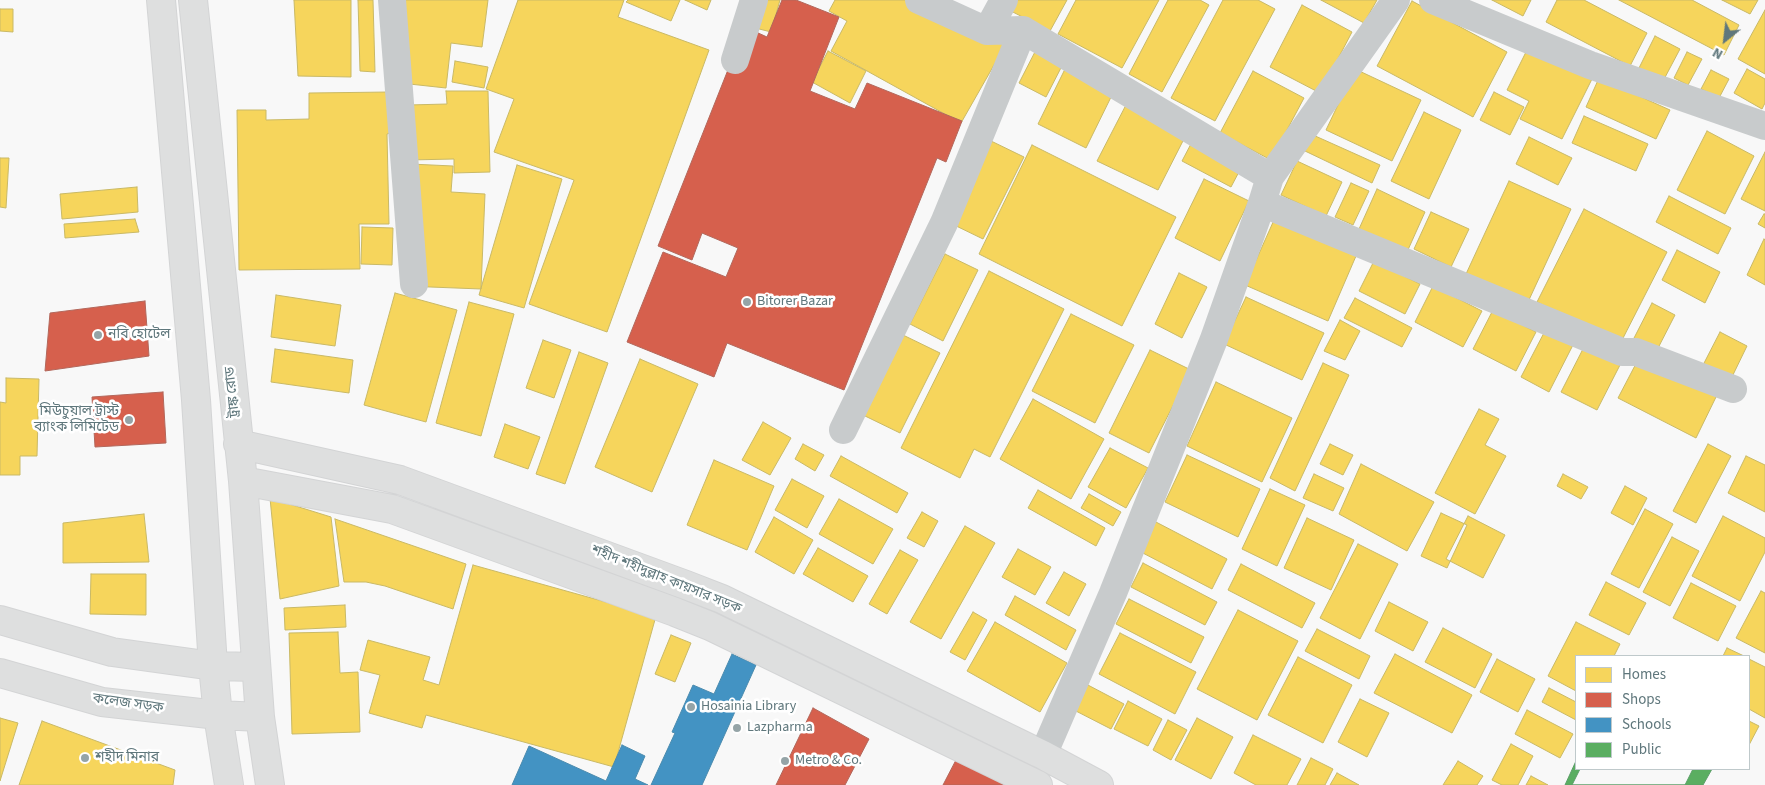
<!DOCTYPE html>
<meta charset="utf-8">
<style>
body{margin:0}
#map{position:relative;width:1765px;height:785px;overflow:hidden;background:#f8f8f8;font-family:"Source Sans 3",sans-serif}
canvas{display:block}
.legend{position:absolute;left:1575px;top:655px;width:175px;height:115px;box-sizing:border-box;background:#fff;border:1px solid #bfc9cb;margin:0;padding:6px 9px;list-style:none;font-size:15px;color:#5f777c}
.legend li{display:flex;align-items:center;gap:10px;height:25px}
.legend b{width:25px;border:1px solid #bfc9cb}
.north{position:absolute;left:1700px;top:15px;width:50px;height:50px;-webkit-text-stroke:4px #fff;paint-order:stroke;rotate:209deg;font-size:14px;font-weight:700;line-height:20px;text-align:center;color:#5f777c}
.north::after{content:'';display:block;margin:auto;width:18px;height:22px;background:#5f777c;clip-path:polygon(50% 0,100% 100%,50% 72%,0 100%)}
</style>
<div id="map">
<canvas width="1765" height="785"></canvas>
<ul class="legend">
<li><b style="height:14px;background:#f6d55c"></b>Homes</li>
<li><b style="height:14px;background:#d6604d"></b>Shops</li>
<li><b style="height:14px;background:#4393c3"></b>Schools</li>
<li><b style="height:14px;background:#5aae61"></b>Public</li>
</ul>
<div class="north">N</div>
</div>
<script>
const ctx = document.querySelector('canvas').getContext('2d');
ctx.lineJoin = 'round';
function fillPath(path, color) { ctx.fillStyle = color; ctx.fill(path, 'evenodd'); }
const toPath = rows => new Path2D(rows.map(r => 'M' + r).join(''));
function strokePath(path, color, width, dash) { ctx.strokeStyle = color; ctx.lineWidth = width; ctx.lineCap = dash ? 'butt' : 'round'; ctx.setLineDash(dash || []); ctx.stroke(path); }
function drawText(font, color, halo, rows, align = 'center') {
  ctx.font = font + ' "Source Sans 3","Noto Sans Bengali",sans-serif'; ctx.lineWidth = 5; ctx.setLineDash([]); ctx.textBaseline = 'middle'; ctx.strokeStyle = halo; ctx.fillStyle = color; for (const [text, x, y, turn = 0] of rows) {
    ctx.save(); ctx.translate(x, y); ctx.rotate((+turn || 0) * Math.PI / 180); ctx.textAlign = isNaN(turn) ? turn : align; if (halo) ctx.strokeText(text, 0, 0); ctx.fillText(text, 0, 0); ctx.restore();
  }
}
const homes = toPath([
 [294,0,351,0,351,77,298,76,294,0],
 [358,0,373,0,375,72,360,71,358,0],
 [400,0,488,0,482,47,451,43,446,88,391,82,400,0],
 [518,0,624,0,618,17,709,50,607,332,529,304,574,180,494,152,514,99,486,89,518,0],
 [628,0,680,0,671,21,626,2,628,0],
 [685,0,711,0,707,10,685,0],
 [742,0,780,0,771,32,736,23,742,0],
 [835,0,927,0,1006,44,961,123,831,51,847,21,829,11,835,0],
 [1012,0,1067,0,1050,31,1007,9,1012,0],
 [1076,0,1159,0,1122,68,1058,34,1076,0],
 [1168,0,1200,0,1209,5,1162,92,1129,74,1168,0],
 [1223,0,1258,0,1275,9,1215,121,1171,98,1223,0],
 [1321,0,1377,0,1364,23,1321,0],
 [1492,0,1531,0,1523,16,1492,0],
 [1557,0,1584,0,1647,33,1630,66,1546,22,1557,0],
 [1619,0,1692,0,1739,25,1724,55,1619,0],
 [1722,0,1758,0,1750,14,1722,0],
 [1412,1,1507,52,1473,117,1377,66,1412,1],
 [1302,5,1352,32,1320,93,1270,67,1302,5],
 [0,9,13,9,13,32,0,31,0,9],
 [1765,10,1765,74,1738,59,1765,10],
 [1655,36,1680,49,1662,83,1638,70,1655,36],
 [1038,46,1065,60,1046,97,1019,83,1038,46],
 [1529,46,1593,77,1562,139,1520,119,1529,101,1507,90,1529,46],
 [828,51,866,71,850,103,812,82,828,51],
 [1687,52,1702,59,1688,85,1674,78,1687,52],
 [455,61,488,67,484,88,452,82,455,61],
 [1066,67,1114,91,1086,148,1038,124,1066,67],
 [1355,69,1421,100,1392,161,1326,130,1355,69],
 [1747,69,1765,79,1765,103,1762,109,1734,93,1747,69],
 [1711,70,1729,79,1719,98,1701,89,1711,70],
 [1253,71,1304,98,1271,160,1220,133,1253,71],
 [1599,78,1670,110,1656,139,1586,107,1599,78],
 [446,91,488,91,490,172,454,173,454,159,409,160,408,105,447,104,446,91],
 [390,92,390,133,387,134,389,224,359,224,360,269,239,270,237,110,266,110,266,120,309,119,309,93,390,92],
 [1494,92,1524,107,1510,135,1480,120,1494,92],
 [1127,103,1187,133,1158,190,1097,161,1127,103],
 [1424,112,1461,130,1429,199,1391,181,1424,112],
 [1584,116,1648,144,1636,171,1572,143,1584,116],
 [1707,131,1754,156,1725,214,1677,190,1707,131],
 [1313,135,1380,165,1372,183,1305,151,1313,135],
 [1529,137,1572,158,1558,185,1516,164,1529,137],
 [989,140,1024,157,983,239,948,222,989,140],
 [1192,142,1241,168,1231,187,1182,161,1192,142],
 [1032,145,1176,217,1122,326,979,254,1032,145],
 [1765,152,1765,211,1741,199,1765,152],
 [0,158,9,158,6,208,0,207,0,158],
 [1297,161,1342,182,1326,216,1281,195,1297,161],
 [410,164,453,166,451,192,485,194,481,289,405,286,410,164],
 [517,165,562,179,524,308,479,295,517,165],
 [1204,179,1249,201,1220,261,1175,238,1204,179],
 [1509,181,1571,209,1528,302,1466,274,1509,181],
 [1351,183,1369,191,1353,225,1335,217,1351,183],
 [137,187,138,212,62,219,60,194,137,187],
 [1377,189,1425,212,1407,252,1359,229,1377,189],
 [1669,196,1731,228,1718,254,1656,222,1669,196],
 [1584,209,1667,252,1620,344,1537,302,1584,209],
 [1431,212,1469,229,1451,267,1414,249,1431,212],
 [1764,214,1765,214,1765,228,1758,224,1764,214],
 [135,219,139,232,65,238,64,224,135,219],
 [1274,220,1356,256,1328,321,1245,285,1274,220],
 [362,227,393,228,392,265,361,264,362,227],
 [1764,239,1765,240,1765,285,1747,275,1764,239],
 [1677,250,1720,272,1705,303,1662,280,1677,250],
 [945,254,978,270,943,341,910,324,945,254],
 [1374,261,1420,284,1405,314,1359,291,1374,261],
 [989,271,1064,309,990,457,974,449,960,478,901,448,989,271],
 [1179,273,1207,287,1182,338,1155,324,1179,273],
 [1433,286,1482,311,1463,347,1415,322,1433,286],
 [395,293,457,310,426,422,364,405,395,293],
 [276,295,341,305,335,346,271,337,276,295],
 [1246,297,1324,333,1302,380,1224,344,1246,297],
 [1355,298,1412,328,1402,347,1344,318,1355,298],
 [469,302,514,314,481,436,436,423,469,302],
 [1652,303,1675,315,1656,352,1633,340,1652,303],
 [1493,310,1536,332,1516,371,1473,349,1493,310],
 [1071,314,1134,345,1095,423,1032,391,1071,314],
 [1340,320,1360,331,1345,360,1324,351,1340,320],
 [1546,329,1574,343,1549,392,1521,377,1546,329],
 [1720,332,1747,346,1730,381,1702,367,1720,332],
 [903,335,940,353,900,433,863,415,903,335],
 [543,340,571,350,554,398,526,388,543,340],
 [1584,347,1620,365,1597,410,1561,392,1584,347],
 [275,349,353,360,349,393,271,382,275,349],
 [1150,350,1191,370,1149,453,1109,433,1150,350],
 [579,352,608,363,565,484,536,474,579,352],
 [1640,356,1717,395,1696,438,1618,398,1640,356],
 [640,359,698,384,652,492,595,467,640,359],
 [1323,363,1349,375,1295,491,1270,478,1323,363],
 [6,378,39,379,37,456,20,456,20,475,0,475,0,402,6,403,6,378],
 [1216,382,1292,418,1262,482,1187,446,1216,382],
 [1033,399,1104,439,1071,499,1000,459,1033,399],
 [1479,409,1499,419,1485,445,1506,456,1475,514,1435,493,1479,409],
 [763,422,791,438,770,475,742,460,763,422],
 [505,424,540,437,528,469,494,457,505,424],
 [803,444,824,455,815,471,795,459,803,444],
 [1330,444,1353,455,1343,475,1320,464,1330,444],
 [1708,444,1731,456,1696,523,1673,511,1708,444],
 [1110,448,1148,468,1126,508,1088,487,1110,448],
 [1187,455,1260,489,1238,537,1165,502,1187,455],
 [841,456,908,493,897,513,830,476,841,456],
 [1746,456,1765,465,1765,512,1728,493,1746,456],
 [714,460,774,486,747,550,687,525,714,460],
 [1361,464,1434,502,1407,551,1339,514,1361,464],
 [1314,474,1344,488,1333,511,1303,498,1314,474],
 [1563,474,1588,487,1581,499,1557,486,1563,474],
 [792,479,824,496,807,528,775,510,792,479],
 [1625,486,1647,498,1633,525,1611,513,1625,486],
 [1270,489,1305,505,1277,566,1242,549,1270,489],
 [1038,490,1105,528,1096,546,1028,508,1038,490],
 [1089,494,1121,512,1113,526,1081,508,1089,494],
 [270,498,331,517,339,586,280,599,270,498],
 [839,499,893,529,873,564,819,534,839,499],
 [1645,509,1673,524,1639,588,1611,574,1645,509],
 [922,512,938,521,924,547,907,538,922,512],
 [1441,513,1467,525,1447,568,1421,556,1441,513],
 [144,514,149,562,63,563,63,523,144,514],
 [1468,516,1505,535,1483,578,1446,559,1468,516],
 [1723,516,1765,538,1765,552,1740,601,1692,576,1723,516],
 [774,517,813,540,794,574,755,552,774,517],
 [1307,518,1354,540,1331,590,1284,568,1307,518],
 [335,519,466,564,453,609,385,586,366,582,344,582,335,519],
 [1154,521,1227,559,1212,589,1139,551,1154,521],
 [965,526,995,543,941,639,910,622,965,526],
 [1672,537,1699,551,1670,606,1643,592,1672,537],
 [1358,544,1398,564,1360,639,1320,618,1358,544],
 [818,548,868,576,853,602,803,574,818,548],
 [1018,549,1051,567,1035,595,1002,577,1018,549],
 [900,550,918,560,887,614,869,604,900,550],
 [1143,563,1217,602,1205,625,1131,587,1143,563],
 [1241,564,1315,603,1302,628,1228,590,1241,564],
 [473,565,656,616,614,767,426,715,422,728,369,713,380,675,360,670,368,640,430,657,423,680,439,685,473,565],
 [1064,572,1086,584,1069,616,1046,603,1064,572],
 [91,574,146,574,146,615,90,614,91,574],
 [1606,582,1646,603,1629,635,1589,615,1606,582],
 [1691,583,1736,606,1718,641,1673,618,1691,583],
 [1761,591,1765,593,1765,653,1736,638,1761,591],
 [1015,596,1076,630,1066,650,1005,615,1015,596],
 [1129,599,1204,637,1191,663,1116,624,1129,599],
 [1389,602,1428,622,1413,651,1375,631,1389,602],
 [345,605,346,627,285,630,284,608,345,605],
 [1238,610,1298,641,1257,720,1197,689,1238,610],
 [973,612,987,620,965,660,950,652,973,612],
 [995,622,1067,663,1040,712,967,671,995,622],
 [1576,622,1620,644,1614,656,1576,656,1576,691,1548,676,1576,622],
 [1443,628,1492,654,1475,688,1425,662,1443,628],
 [1317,629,1370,656,1359,679,1305,651,1317,629],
 [338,632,340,673,358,672,360,732,292,734,289,633,338,632],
 [1120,633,1196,672,1175,714,1099,674,1120,633],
 [671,635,691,643,675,682,655,674,671,635],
 [1727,648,1744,656,1723,656,1727,648],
 [1395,654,1472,695,1452,733,1374,693,1395,654],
 [1298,657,1352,685,1323,743,1268,715,1298,657],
 [1497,659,1535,679,1518,712,1480,692,1497,659],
 [1749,659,1765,667,1765,718,1749,709,1749,659],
 [1086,684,1124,704,1111,729,1072,709,1086,684],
 [1549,688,1576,702,1576,720,1542,702,1549,688],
 [1360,699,1389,713,1367,757,1338,742,1360,699],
 [1128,701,1162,719,1148,746,1114,729,1128,701],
 [1527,710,1573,734,1560,758,1515,734,1527,710],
 [0,718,18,723,0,781,0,718],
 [1197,718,1233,737,1211,779,1175,760,1197,718],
 [1168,720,1187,730,1171,760,1153,750,1168,720],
 [42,721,175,770,173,785,19,785,42,721],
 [1749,721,1759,726,1749,745,1749,721],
 [1253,735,1301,759,1287,785,1256,785,1234,773,1253,735],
 [1511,744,1533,756,1518,785,1502,785,1492,780,1511,744],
 [1311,758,1333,769,1325,785,1297,785,1311,758],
 [1458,761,1483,776,1477,785,1443,785,1458,761],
 [1337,773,1359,785,1330,785,1337,773],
 [1531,776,1548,785,1526,785,1531,776]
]);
fillPath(homes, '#f6d55c');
strokePath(homes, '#c9b966', 1);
const shops = toPath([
 [782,0,796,0,839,17,810,91,855,109,867,83,962,121,946,162,937,158,844,390,727,343,714,377,627,342,663,252,726,277,738,248,702,233,692,260,658,246,745,27,767,37,782,0],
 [145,301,149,356,45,371,50,313,145,301],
 [163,392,166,443,95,447,92,397,163,392],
 [813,708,869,739,845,785,776,785,813,708],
 [956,760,1003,783,1003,785,943,785,956,760]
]);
fillPath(shops, '#d6604d');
strokePath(shops, '#b2675b', 1);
const schools = toPath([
 [732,654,756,665,702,785,651,785,675,733,672,732,693,685,714,694,732,654],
 [622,745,645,756,635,779,648,785,512,785,529,746,606,781,622,745]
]);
fillPath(schools, '#4393c3');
strokePath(schools, '#4b8bae', 1);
const public = toPath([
 [1576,761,1576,769,1693,769,1685,785,1565,785,1576,761],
 [1580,769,1712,769,1703,785,1572,785,1580,769]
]);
fillPath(public, '#5aae61');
strokePath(public, '#5c9e69', 1);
const secondary = toPath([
 [161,0,196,400,213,666,218,715,229,785],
 [193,0,243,481,260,717,270,785],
 [238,444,400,480,686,585,722,599,1043,755,1099,785],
 [243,481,392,509,675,612,710,626,1038,785],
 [0,620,112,652,213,666,256,667],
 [0,673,102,702,218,715,260,717]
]);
strokePath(secondary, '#d3d4d5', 30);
strokePath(toPath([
 [392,0,414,284],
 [919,0,987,31,1023,30,1270,177],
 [1433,0,1590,65,1765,126],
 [987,31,1004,0],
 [735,60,754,0],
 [1262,203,1622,352,1636,352,1733,389],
 [843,430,944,223,1023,30],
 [1043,755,1113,593,1214,339,1262,203,1270,177,1396,0]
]), '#c8cbcc', 28);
strokePath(secondary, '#dedfdf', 28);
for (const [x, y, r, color] of [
 [747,302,5,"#95a4a7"],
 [98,335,5,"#95a4a7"],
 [129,420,5,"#95a4a7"],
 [691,707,5,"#95a4a7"],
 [737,728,5,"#95a4a7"],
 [85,758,5,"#95a4a7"],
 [785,761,5,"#95a4a7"]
]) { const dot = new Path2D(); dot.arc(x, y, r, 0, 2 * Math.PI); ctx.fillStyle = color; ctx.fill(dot); strokePath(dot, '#fff', 2); }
drawText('14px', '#5f777c', '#fff', [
 ["Bitorer Bazar",757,302],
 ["নবি হোটেল",108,335],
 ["মিউচুয়াল ট্রাস্ট",119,412,"right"],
 ["ব্যাংক লিমিটেড",119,428,"right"],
 ["Hosainia Library",701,707],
 ["Lazpharma",747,728],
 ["শহীদ মিনার",95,758],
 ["Metro & Co.",795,761]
], 'left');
drawText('14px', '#5f777c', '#fff', [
 ["ট্রাঙ্ক রোড",233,392,-96],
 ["শহীদ শহীদুল্লাহ কায়সার সড়ক",666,580,22],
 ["কলেজ সড়ক",128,704,8]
]);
</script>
